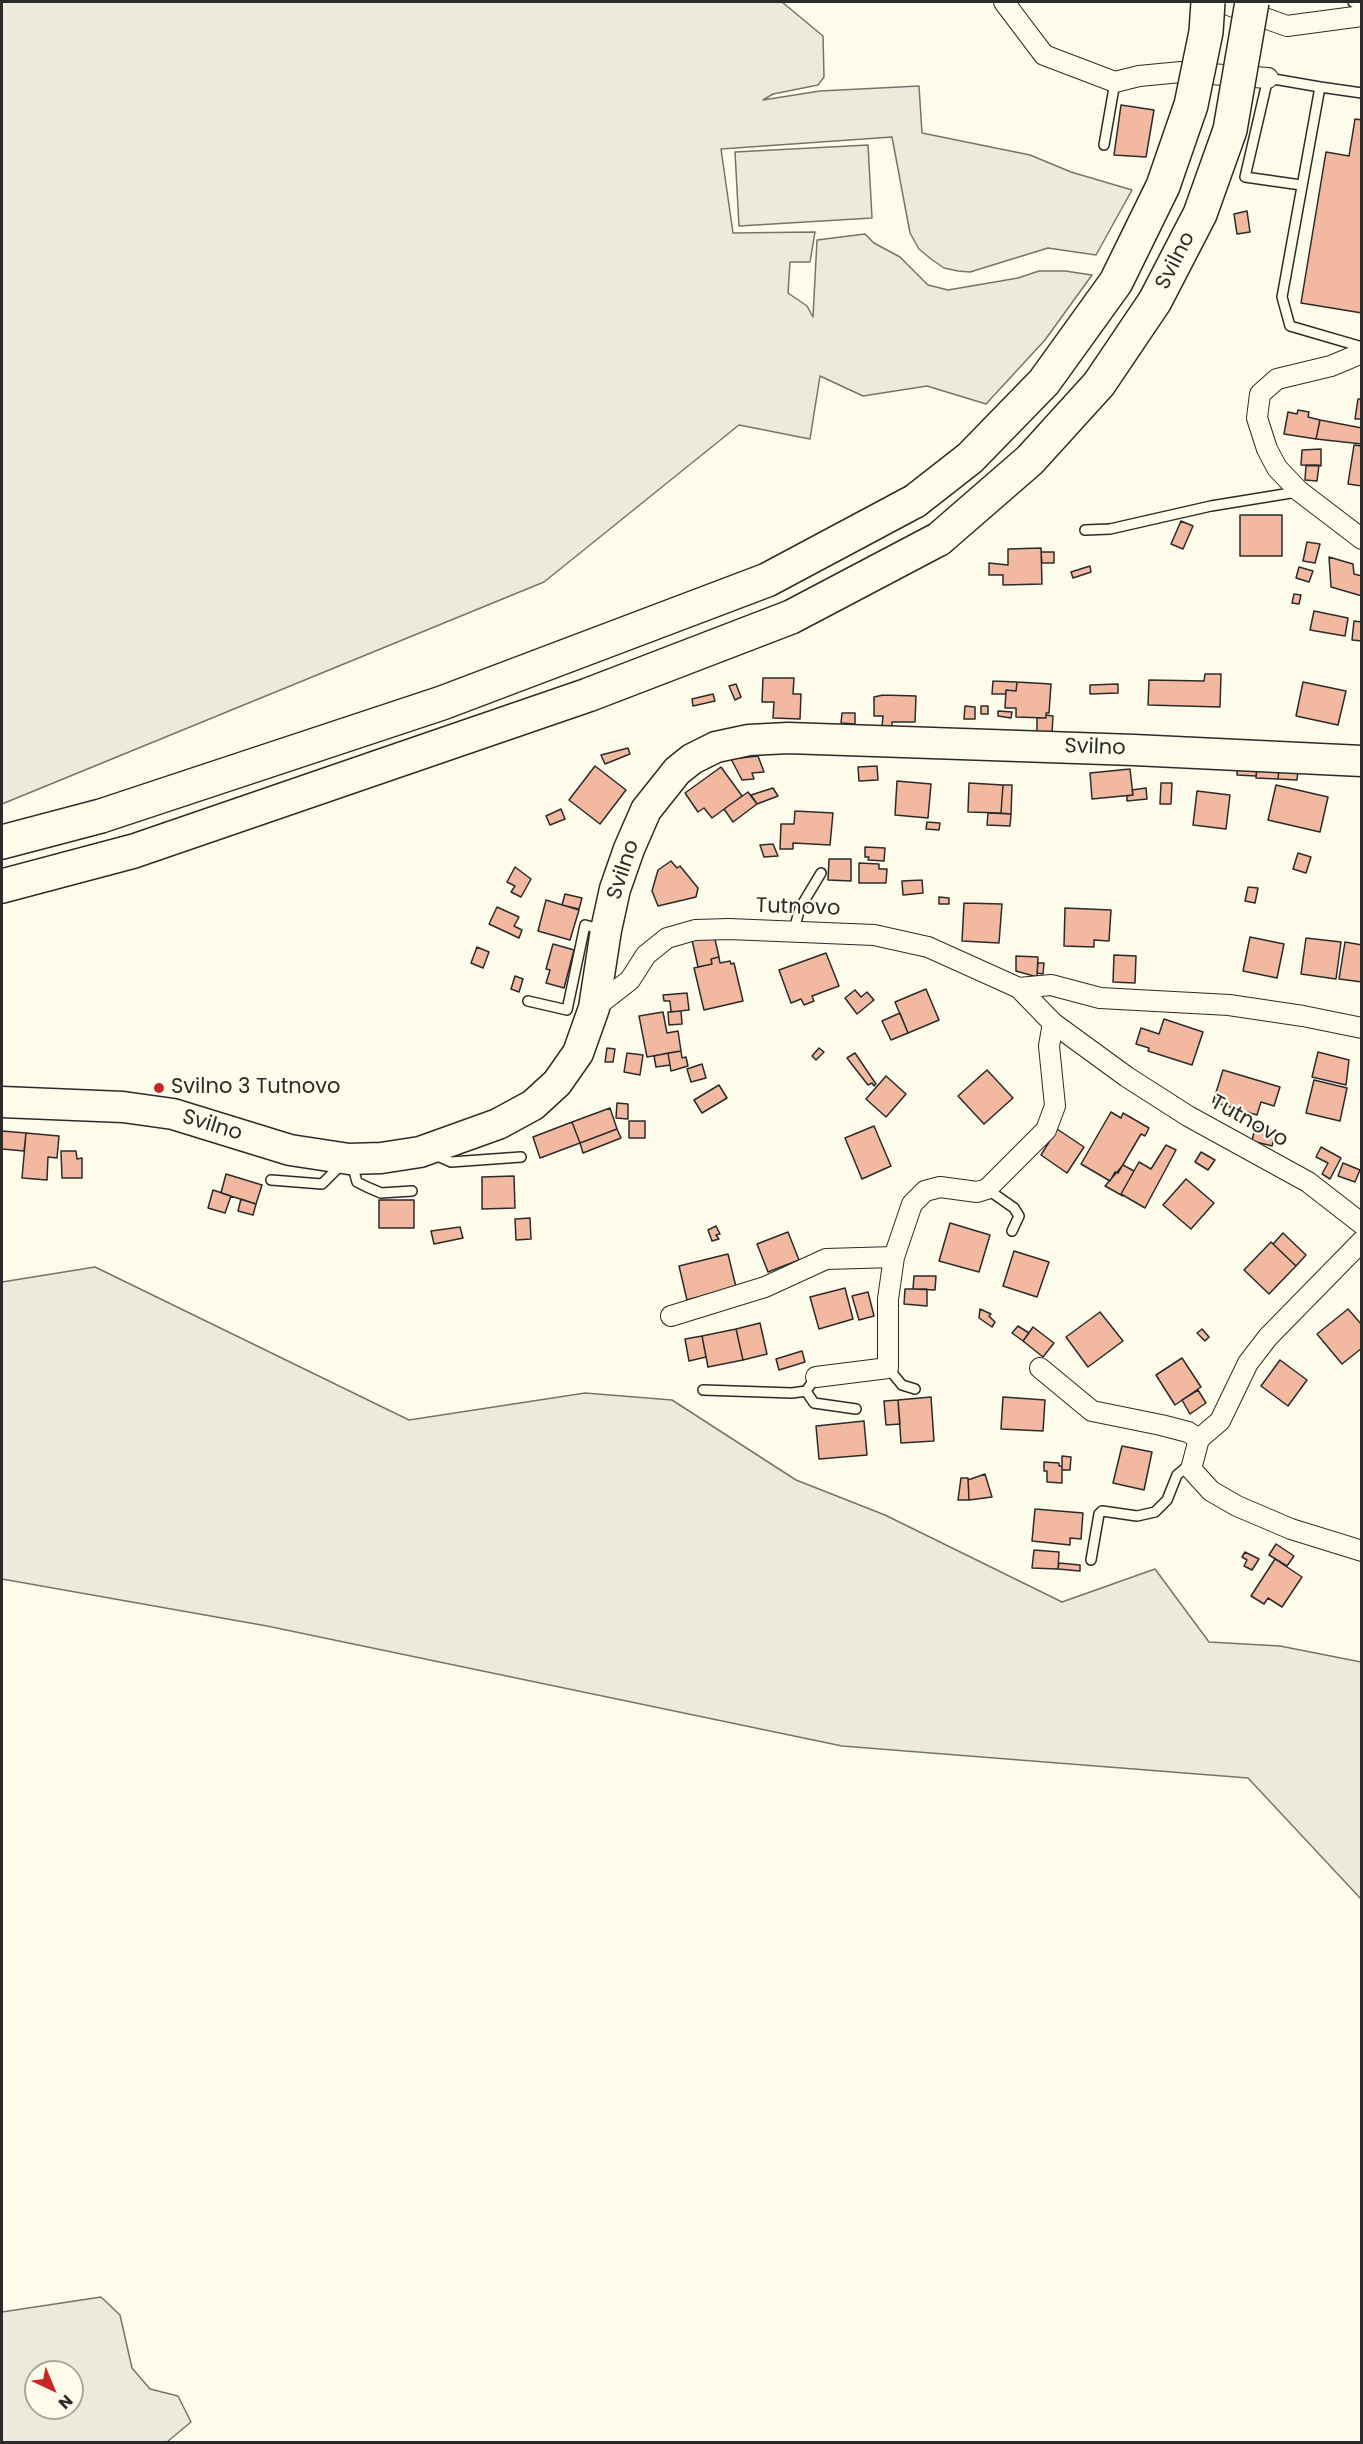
<!DOCTYPE html>
<style>
body{margin:0}
#map{position:relative;width:1363px;height:2444px;overflow:hidden;background:#fdfbea;font-family:Poppins,sans-serif}
canvas{display:block}
.frame{position:absolute;inset:0;border:3px solid #2b2b2b;pointer-events:none}
.north{position:absolute;left:24px;top:2360px;width:60px;height:60px;box-sizing:border-box;background:#fdfbea;border:2px solid #a9a89e;border-radius:50%;rotate:136deg;font-size:16px;font-weight:700;line-height:24px;text-align:center;color:#2b2b2b}
.north::after{content:'';display:block;margin:auto;width:21px;height:27px;background:#c62828;clip-path:polygon(50% 0,100% 100%,50% 72%,0 100%)}
</style>
<div id="map">
<canvas width="1363" height="2444"></canvas>
<div class="frame"></div>
<div class="north">N</div>
</div>
<script>
const ctx = document.querySelector('canvas').getContext('2d');
ctx.lineJoin = 'round';
function fillPath(path, color) { ctx.fillStyle = color; ctx.fill(path, 'evenodd'); }
const toPath = rows => new Path2D(rows.map(r => 'M' + r).join(''));
function strokePath(path, color, width, dash) { ctx.strokeStyle = color; ctx.lineWidth = width; ctx.lineCap = dash ? 'butt' : 'round'; ctx.setLineDash(dash || []); ctx.stroke(path); }
function drawText(font, color, halo, rows, align = 'center') {
  ctx.font = font + ' Poppins,sans-serif'; ctx.lineWidth = 4.5; ctx.setLineDash([]); ctx.textBaseline = 'middle'; ctx.strokeStyle = halo; ctx.fillStyle = color; for (const [text, x, y, turn = 0] of rows) {
    ctx.save(); ctx.translate(x, y); ctx.rotate((+turn || 0) * Math.PI / 180); ctx.textAlign = isNaN(turn) ? turn : align; if (halo) ctx.strokeText(text, 0, 0); ctx.fillText(text, 0, 0); ctx.restore();
  }
}
const green = toPath([
 [2,2,782,2,823,36,824,77,818,85,773,94,763,100,820,91,919,86,922,133,1030,155,1071,172,1132,190,1096,255,1048,248,970,272,958,271,944,268,931,259,919,249,910,233,892,137,721,149,733,233,815,232,810,262,790,262,788,293,807,306,813,317,817,240,865,234,874,243,900,257,928,285,948,290,1018,278,1039,271,1065,271,1092,275,1045,340,986,404,927,386,863,396,820,376,810,439,739,425,544,582,2,804,2,2],
 [868,145,872,218,739,226,735,152,868,145],
 [95,1267,409,1420,585,1393,672,1400,796,1480,885,1515,1062,1602,1155,1569,1209,1642,1280,1646,1361,1662,1361,1899,1248,1778,842,1746,267,1626,2,1579,2,1282,95,1267],
 [101,2297,120,2315,132,2368,150,2389,178,2396,191,2422,167,2442,2,2442,2,2312,101,2297],
 [36,2372,72,2372,72,2408,36,2408,36,2372]
]);
fillPath(green, '#ecebdb');
strokePath(green, '#74746e', 1.5);
const building = toPath([
 [1121,105,1154,110,1146,157,1114,155,1121,105],
 [1355,119,1362,120,1362,313,1301,303,1326,152,1349,156,1355,119],
 [1247,211,1250,232,1237,234,1234,214,1247,211],
 [1358,399,1362,399,1362,419,1355,419,1358,399],
 [1298,410,1309,412,1308,417,1320,420,1316,439,1284,434,1288,412,1297,414,1298,410],
 [1320,420,1362,428,1362,444,1316,439,1320,420],
 [1354,445,1362,446,1362,486,1348,484,1354,445],
 [1321,449,1321,466,1301,465,1302,450,1321,449],
 [1306,465,1319,465,1317,481,1305,480,1306,465],
 [1240,515,1282,515,1282,556,1240,556,1240,515],
 [1181,521,1193,526,1183,549,1171,544,1181,521],
 [1307,542,1320,544,1315,563,1303,561,1307,542],
 [1041,548,1042,584,1003,585,1003,575,989,575,989,563,1008,565,1008,549,1041,548],
 [1041,552,1054,552,1054,563,1042,563,1041,552],
 [1329,557,1353,564,1354,574,1362,576,1362,596,1331,587,1329,557],
 [1090,566,1091,572,1073,578,1071,572,1090,566],
 [1299,567,1313,571,1309,582,1296,578,1299,567],
 [1294,594,1301,595,1299,604,1292,603,1294,594],
 [1314,611,1348,618,1345,636,1310,630,1314,611],
 [1354,621,1362,622,1362,641,1352,640,1354,621],
 [1205,674,1221,674,1220,707,1148,705,1149,680,1204,681,1205,674],
 [763,678,794,678,793,694,801,694,800,719,773,718,774,702,762,702,763,678],
 [993,681,1017,682,1016,691,1006,690,1006,694,992,694,993,681],
 [1017,682,1051,684,1049,713,1046,713,1046,718,1016,717,1016,708,1005,708,1006,690,1016,691,1017,682],
 [1303,682,1346,691,1338,725,1296,716,1303,682],
 [736,684,741,697,735,700,729,686,736,684],
 [1118,684,1118,693,1090,694,1090,685,1118,684],
 [713,694,715,701,693,706,692,699,713,694],
 [883,695,916,696,915,722,892,722,892,726,882,726,883,716,874,716,874,697,883,695],
 [965,706,975,707,975,719,964,719,965,706],
 [981,706,988,706,988,714,981,714,981,706],
 [998,711,1012,712,1011,718,998,716,998,711],
 [842,713,855,713,855,724,841,723,842,713],
 [1046,715,1053,716,1052,733,1037,733,1037,718,1046,718,1046,715],
 [628,748,630,754,605,764,601,755,628,748],
 [758,756,764,772,752,773,754,779,742,780,731,759,758,756],
 [595,766,626,790,600,824,569,800,595,766],
 [877,766,878,780,859,781,858,767,877,766],
 [721,767,742,796,712,818,704,808,698,812,685,793,721,767],
 [1237,767,1257,768,1256,776,1237,775,1237,767],
 [1257,768,1279,769,1278,779,1256,778,1257,768],
 [1130,769,1133,795,1092,799,1090,773,1130,769],
 [1279,769,1298,770,1297,780,1278,779,1279,769],
 [897,781,931,784,928,818,895,815,897,781],
 [969,783,1003,785,1001,813,968,812,969,783],
 [1161,783,1172,783,1171,804,1160,804,1161,783],
 [1003,785,1012,785,1011,814,1001,813,1003,785],
 [1276,785,1328,797,1320,832,1268,820,1276,785],
 [773,788,778,796,757,804,751,795,773,788],
 [1146,788,1147,799,1127,801,1127,796,1133,795,1132,790,1146,788],
 [1197,791,1230,795,1226,829,1193,825,1197,791],
 [748,792,757,804,733,822,724,809,748,792],
 [561,809,565,819,550,825,546,816,561,809],
 [795,811,833,813,830,845,793,843,793,849,780,849,781,824,794,824,795,811],
 [988,813,1011,814,1010,826,987,825,988,813],
 [927,822,940,823,939,830,926,829,927,822],
 [773,844,778,856,764,857,760,845,773,844],
 [865,847,885,848,884,861,868,860,869,857,865,857,865,847],
 [1298,853,1311,857,1306,873,1293,869,1298,853],
 [829,859,851,859,851,881,828,880,829,859],
 [671,861,677,868,680,866,698,888,696,897,658,906,652,891,658,870,671,861],
 [859,863,879,864,879,869,887,869,886,883,859,883,859,863],
 [515,867,531,879,521,897,511,892,515,886,507,882,515,867],
 [922,880,923,893,903,895,902,881,922,880],
 [1248,887,1258,888,1255,903,1245,901,1248,887],
 [565,894,582,898,579,909,562,905,565,894],
 [939,897,949,898,949,904,939,904,939,897],
 [546,900,579,910,570,940,538,931,546,900],
 [964,903,1002,904,999,943,962,941,964,903],
 [497,907,519,917,514,926,522,930,519,938,489,924,497,907],
 [1065,908,1111,910,1109,941,1094,940,1094,947,1064,946,1065,908],
 [714,935,719,957,711,959,712,964,698,967,692,940,714,935],
 [1250,937,1284,944,1277,978,1243,971,1250,937],
 [1306,938,1341,942,1336,979,1301,974,1306,938],
 [1345,942,1362,945,1362,982,1339,979,1345,942],
 [553,944,574,950,564,988,546,983,550,970,546,969,553,944],
 [477,947,489,952,483,968,471,963,477,947],
 [826,953,839,986,812,996,814,1001,804,1005,801,999,791,1003,779,970,826,953],
 [1114,955,1136,956,1135,983,1113,982,1114,955],
 [1016,956,1038,957,1037,977,1016,971,1016,956],
 [719,957,720,963,730,961,731,964,734,963,743,1001,704,1010,694,968,712,964,711,959,719,957],
 [1038,963,1044,963,1043,974,1037,973,1038,963],
 [515,976,523,979,519,992,511,989,515,976],
 [926,989,939,1020,908,1033,895,1002,926,989],
 [855,990,861,997,867,992,874,1000,857,1014,845,998,855,990],
 [687,993,689,1010,671,1012,670,1001,664,1001,663,995,687,993],
 [681,1011,682,1024,669,1025,668,1012,681,1011],
 [663,1012,667,1033,678,1031,681,1051,647,1057,639,1016,663,1012],
 [900,1013,908,1033,891,1040,882,1021,900,1013],
 [1164,1019,1203,1032,1192,1065,1148,1051,1149,1048,1136,1044,1141,1028,1159,1034,1164,1019],
 [607,1048,615,1049,613,1062,605,1062,607,1048],
 [819,1048,824,1052,816,1060,812,1056,819,1048],
 [681,1051,682,1058,686,1057,688,1066,671,1071,668,1053,681,1051],
 [1318,1052,1349,1060,1346,1085,1312,1077,1318,1052],
 [627,1053,643,1055,640,1075,624,1072,627,1053],
 [668,1053,670,1065,656,1067,654,1056,668,1053],
 [855,1053,876,1084,874,1086,872,1083,868,1085,847,1058,855,1053],
 [702,1064,706,1078,691,1082,687,1069,702,1064],
 [987,1070,1013,1098,984,1124,958,1096,987,1070],
 [1223,1070,1280,1087,1274,1106,1261,1102,1257,1115,1213,1102,1223,1070],
 [886,1076,906,1094,886,1117,866,1099,886,1076],
 [1314,1080,1347,1088,1340,1121,1306,1113,1314,1080],
 [719,1085,727,1098,702,1113,694,1100,719,1085],
 [617,1103,628,1104,628,1119,616,1118,617,1103],
 [610,1108,617,1129,580,1143,572,1122,610,1108],
 [1111,1112,1121,1118,1123,1113,1149,1128,1145,1136,1141,1134,1118,1173,1115,1172,1110,1181,1081,1164,1111,1112],
 [629,1121,645,1121,645,1138,629,1138,629,1121],
 [572,1122,580,1143,540,1158,533,1137,572,1122],
 [874,1126,891,1166,862,1179,845,1138,874,1126],
 [1255,1127,1276,1131,1272,1146,1252,1141,1255,1127],
 [617,1129,621,1138,583,1153,580,1143,617,1129],
 [1057,1129,1084,1147,1067,1173,1041,1155,1057,1129],
 [2,1131,26,1133,24,1151,2,1149,2,1131],
 [26,1133,59,1136,57,1158,48,1157,47,1180,22,1178,26,1133],
 [1166,1145,1176,1150,1145,1208,1121,1194,1139,1162,1151,1169,1166,1145],
 [1321,1147,1341,1158,1330,1179,1322,1174,1328,1163,1316,1157,1321,1147],
 [61,1151,76,1151,77,1159,82,1158,82,1178,62,1178,61,1151],
 [1201,1152,1215,1160,1208,1170,1195,1162,1201,1152],
 [1343,1163,1360,1170,1355,1182,1338,1176,1343,1163],
 [1123,1165,1134,1171,1121,1194,1123,1196,1105,1186,1123,1165],
 [226,1174,262,1185,256,1204,221,1193,226,1174],
 [514,1176,515,1208,482,1209,482,1177,514,1176],
 [1186,1179,1214,1203,1191,1229,1163,1205,1186,1179],
 [213,1190,231,1196,225,1213,208,1208,213,1190],
 [241,1199,256,1204,253,1215,238,1211,241,1199],
 [379,1200,414,1200,414,1228,379,1228,379,1200],
 [530,1218,531,1239,516,1240,515,1219,530,1218],
 [950,1223,990,1235,979,1272,939,1261,950,1223],
 [716,1226,720,1234,716,1235,719,1239,712,1241,708,1230,716,1226],
 [460,1227,463,1238,434,1244,431,1231,460,1227],
 [788,1232,799,1260,768,1272,757,1244,788,1232],
 [1283,1233,1306,1255,1296,1266,1273,1244,1283,1233],
 [1271,1242,1296,1266,1269,1294,1244,1270,1271,1242],
 [1014,1251,1049,1262,1037,1297,1003,1286,1014,1251],
 [728,1254,736,1287,687,1300,679,1266,728,1254],
 [914,1276,936,1276,935,1290,913,1289,914,1276],
 [845,1288,853,1319,819,1329,810,1297,845,1288],
 [905,1289,927,1289,927,1306,904,1304,905,1289],
 [868,1292,874,1316,859,1320,852,1296,868,1292],
 [980,1309,991,1314,989,1316,995,1322,992,1327,979,1318,980,1309],
 [1348,1309,1362,1325,1362,1348,1342,1364,1317,1334,1348,1309],
 [1100,1312,1123,1341,1088,1367,1066,1337,1100,1312],
 [760,1323,767,1354,743,1360,736,1329,760,1323],
 [1018,1326,1029,1333,1023,1341,1012,1333,1018,1326],
 [1033,1327,1054,1343,1043,1357,1023,1341,1033,1327],
 [736,1329,743,1360,708,1367,702,1336,736,1329],
 [1202,1329,1209,1337,1205,1341,1197,1333,1202,1329],
 [702,1336,706,1357,689,1361,685,1339,702,1336],
 [802,1351,805,1362,779,1370,776,1359,802,1351],
 [1182,1358,1201,1387,1175,1405,1156,1375,1182,1358],
 [1280,1360,1307,1380,1288,1406,1261,1386,1280,1360],
 [1198,1390,1206,1403,1190,1414,1182,1400,1198,1390],
 [931,1397,934,1441,901,1443,898,1400,931,1397],
 [1003,1397,1045,1400,1043,1431,1001,1429,1003,1397],
 [898,1400,900,1424,886,1425,884,1401,898,1400],
 [864,1421,867,1455,819,1459,816,1426,864,1421],
 [1122,1446,1152,1452,1144,1490,1113,1483,1122,1446],
 [1062,1456,1071,1457,1070,1470,1062,1470,1062,1456],
 [1044,1462,1059,1463,1059,1466,1062,1466,1062,1483,1047,1482,1047,1471,1044,1471,1044,1462],
 [985,1474,992,1497,969,1500,968,1480,985,1474],
 [961,1478,968,1478,969,1500,958,1500,961,1478],
 [1035,1509,1083,1513,1081,1539,1070,1538,1070,1545,1032,1541,1035,1509],
 [1276,1544,1294,1556,1287,1566,1269,1555,1276,1544],
 [1034,1550,1059,1552,1058,1569,1032,1568,1034,1550],
 [1245,1552,1259,1559,1252,1570,1244,1566,1247,1560,1242,1557,1245,1552],
 [1275,1559,1302,1577,1282,1607,1268,1598,1264,1604,1251,1596,1275,1559],
 [1059,1563,1080,1565,1080,1571,1058,1569,1059,1563]
]);
fillPath(building, '#f2b8a0');
strokePath(building, '#2b2b2b', 1.5);
const service = toPath([
 [1353,2,1362,7],
 [1362,93,1320,87,1282,297,1290,326,1362,347],
 [1104,145,1115,82],
 [1301,185,1245,177,1268,78,1320,87],
 [1085,530,1110,529,1211,506,1297,492],
 [793,933,800,908,821,873],
 [528,1001,567,1010,585,925,603,930],
 [435,1155,451,1162,521,1157],
 [352,1164,357,1182,367,1187,381,1193,412,1191],
 [271,1180,322,1184,341,1165],
 [987,1189,1014,1208,1019,1216,1012,1231],
 [888,1368,902,1385,915,1389],
 [703,1390,792,1393,806,1391,816,1377],
 [806,1391,814,1403,856,1409],
 [1091,1560,1099,1514,1102,1511,1137,1516,1155,1512,1167,1500,1177,1475,1190,1464]
]);
const minor = toPath([
 [1004,2,1044,55,1115,82,1139,76,1181,72,1268,78],
 [1220,2,1287,26,1362,16],
 [1362,353,1331,366,1277,379,1260,394,1257,418,1267,449,1277,468,1299,491,1362,539],
 [1019,988,1053,1023,1127,1077,1188,1116,1308,1182,1362,1224],
 [594,1008,630,980,646,955,667,938,695,930,729,929,874,935,928,947,1019,988,1051,985,1100,998,1229,1005,1303,1016,1362,1028],
 [1362,1241,1268,1337,1248,1363,1220,1421,1199,1439,1191,1469,1211,1491,1237,1506,1291,1529,1362,1551],
 [671,1316,765,1287,826,1259,894,1257],
 [1040,1368,1092,1411,1161,1425,1188,1432,1199,1439],
 [816,1377,888,1368,888,1299,894,1257,912,1204,925,1191,940,1187,977,1192,987,1189,1046,1130,1055,1106,1049,1046,1053,1023]
]);
const primary = toPath([
 [2,1102,123,1107,173,1114,290,1150,349,1159,381,1158,420,1152,498,1124,533,1105,557,1083,578,1053,594,1008,606,930,615,889,629,849,646,810,677,771,692,759,716,747,749,740,788,738,1134,750,1362,761]
]);
const motorway = toPath([
 [2,842,101,816,442,703,767,580,915,501],
 [2,886,134,851,588,695,791,617,939,539]
]);
strokePath(service, '#2b2b2b', 12);
strokePath(minor, '#2b2b2b', 22);
strokePath(primary, '#2b2b2b', 33);
strokePath(motorway, '#2b2b2b', 36);
strokePath(service, '#fdfbea', 9);
strokePath(minor, '#fdfbea', 20);
strokePath(primary, '#fdfbea', 30);
strokePath(motorway, '#fdfbea', 33);
const motorwayBridge = toPath([
 [915,501,970,458,1044,382,1116,282,1163,186,1191,105,1206,32,1208,2],
 [939,539,1030,460,1099,384,1155,301,1200,214,1230,130,1252,2]
]);
strokePath(motorwayBridge, '#2b2b2b', 36, []);
strokePath(motorwayBridge, '#fdfbea', 33);
for (const [x, y, r, color] of [
 [159,1088,6,"#c62828"]
]) { const dot = new Path2D(); dot.arc(x, y, r, 0, 2 * Math.PI); ctx.fillStyle = color; ctx.fill(dot); strokePath(dot, '#fdfbea', 2); }
drawText('21px', '#2b2b2b', '#fdfbea', [
 ["Svilno",1176,261,-63],
 ["Svilno",1095,748,2],
 ["Svilno",624,870,-72],
 ["Tutnovo",798,908,2],
 ["Tutnovo",1249,1122,29],
 ["Svilno",212,1126,17]
]);
drawText('21px', '#2b2b2b', '#fdfbea', [
 ["Svilno 3 Tutnovo",171,1088]
], 'left');
</script>
